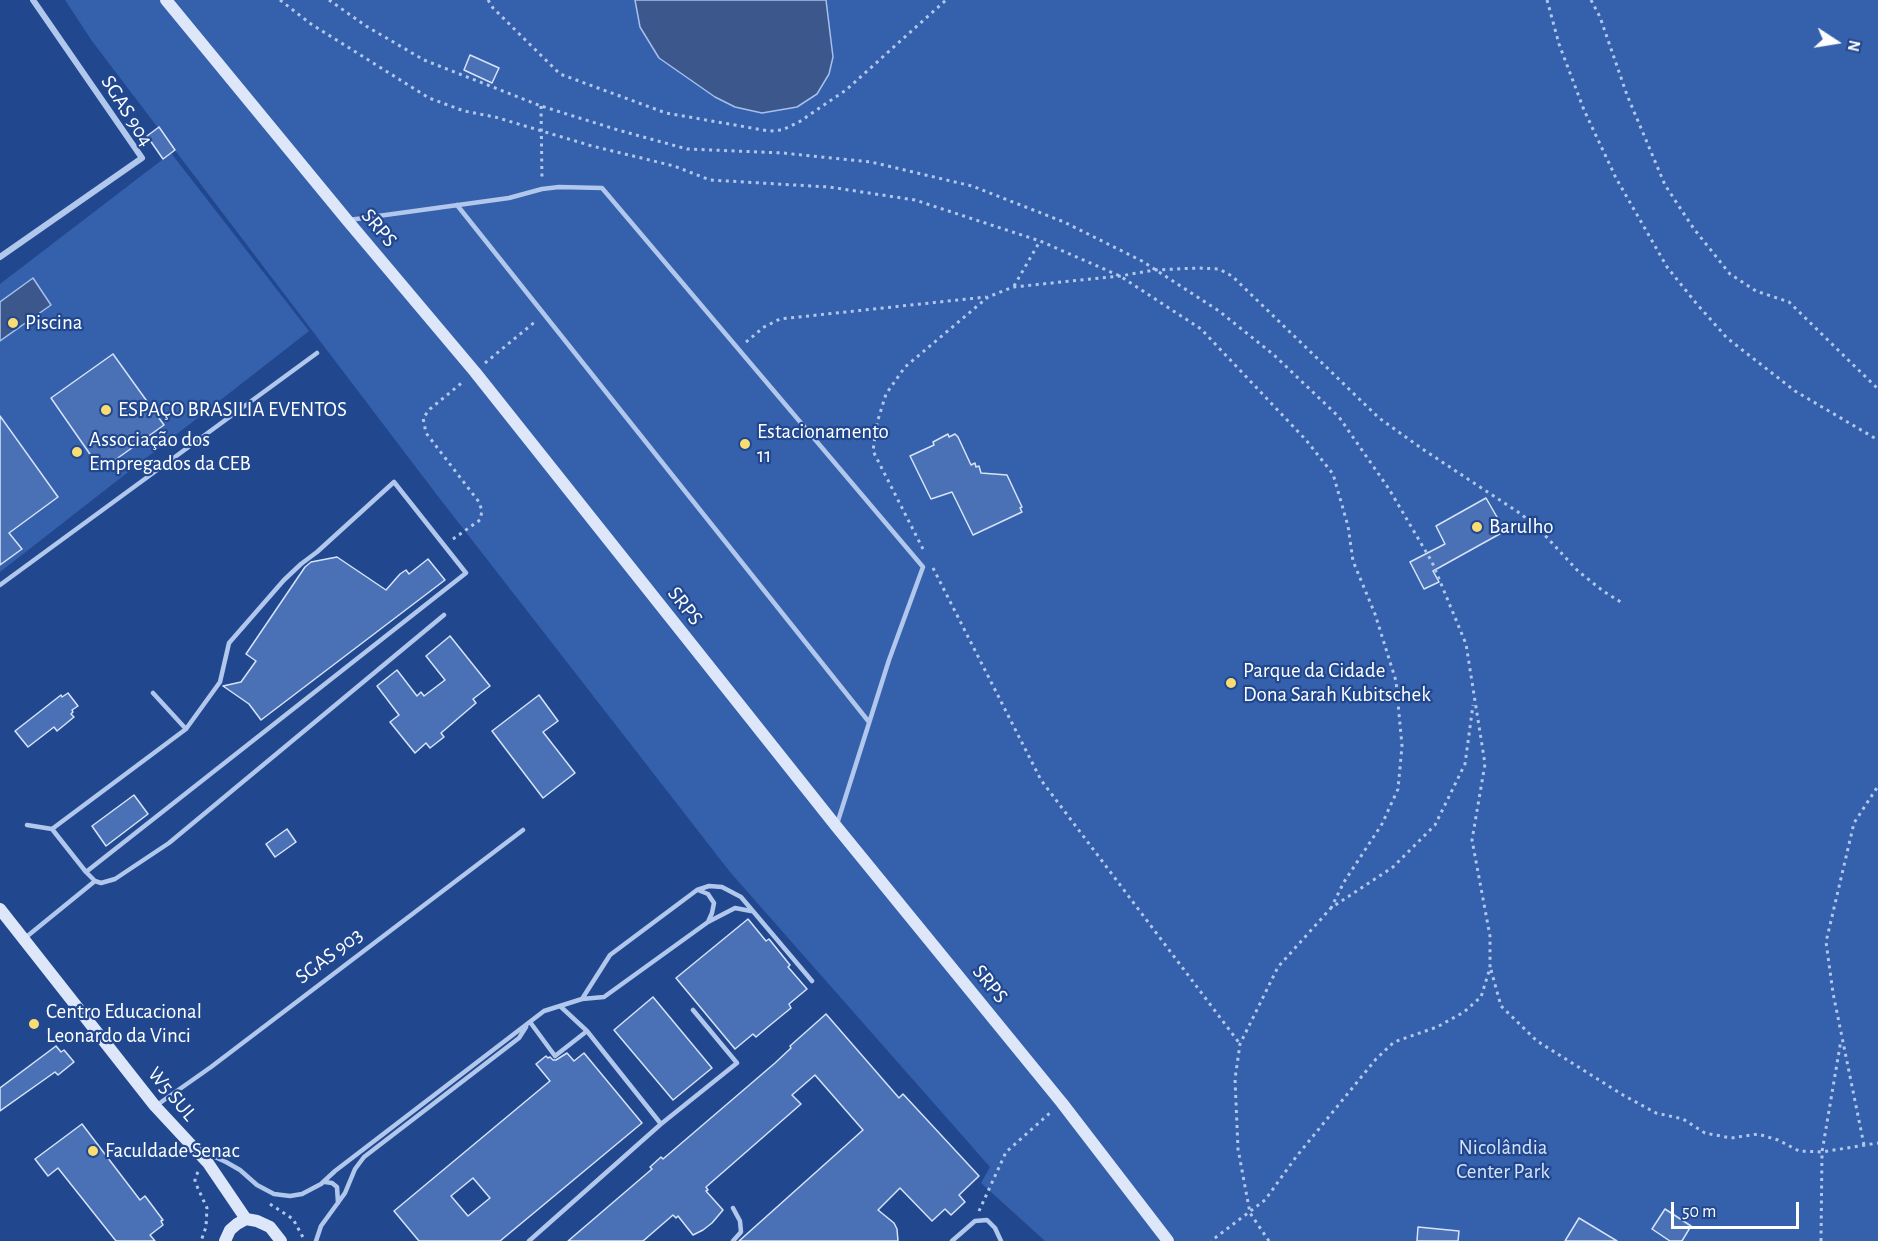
<!DOCTYPE html>
<meta charset="utf-8">
<style>
body{margin:0}
#map{position:relative;width:1878px;height:1241px;overflow:hidden;background:#21488f;font-family:"Alegreya Sans",sans-serif}
canvas{display:block}
.north{position:absolute;left:1806px;top:12px;width:60px;height:60px;-webkit-text-stroke:4px #21488f;paint-order:stroke;rotate:102deg;font-size:16px;font-weight:700;line-height:24px;text-align:center;color:#fff}
.north::after{content:'';display:block;margin:auto;width:21px;height:27px;background:#fff;clip-path:polygon(50% 0,100% 100%,50% 72%,0 100%)}
.scale{position:absolute;left:1671px;top:1202px;width:128px;height:27px;box-sizing:border-box;border:3px solid #fff;border-top:0;padding-left:8px;font-size:18px;line-height:21px;white-space:nowrap;color:#fff;-webkit-text-stroke:4px #21488f;paint-order:stroke}
</style>
<div id="map">
<canvas width="1878" height="1241"></canvas>
<div class="north">N</div>
<div class="scale">50 m</div>
</div>
<script>
const ctx = document.querySelector('canvas').getContext('2d');
ctx.lineJoin = 'round';
function fillPath(path, color) { ctx.fillStyle = color; ctx.fill(path, 'evenodd'); }
const toPath = rows => new Path2D(rows.map(r => 'M' + r).join(''));
function strokePath(path, color, width, dash) { ctx.strokeStyle = color; ctx.lineWidth = width; ctx.lineCap = dash ? 'butt' : 'round'; ctx.setLineDash(dash || []); ctx.stroke(path); }
function drawText(font, color, halo, rows, align = 'center') {
  ctx.font = font + ' "Alegreya Sans",sans-serif'; ctx.lineWidth = 4.5; ctx.setLineDash([]); ctx.textBaseline = 'middle'; ctx.strokeStyle = halo; ctx.fillStyle = color; for (const [text, x, y, turn = 0] of rows) {
    ctx.save(); ctx.translate(x, y); ctx.rotate((+turn || 0) * Math.PI / 180); ctx.textAlign = isNaN(turn) ? turn : align; if (halo) ctx.strokeText(text, 0, 0); ctx.fillText(text, 0, 0); ctx.restore();
  }
}
fillPath(toPath([
 [65,0,1878,0,1878,1241,1045,1241,981,1183,990,1167,730,872,437,495,92,41],
 [171,153,309,331,0,572,0,284]
]), '#3560ac');
const water = toPath([
 [635,0,826,0,833,57,829,74,817,94,797,107,762,113,735,107,715,97,659,58,640,27,635,0],
 [33,278,51,305,0,341,0,302,33,278]
]);
fillPath(water, '#3c578b');
strokePath(water, '#a5c0ed', 1.5);
const building = toPath([
 [470,55,499,68,492,83,464,70,470,55],
 [159,127,175,150,163,159,147,136,159,127],
 [113,354,164,425,101,470,51,398,113,354],
 [0,416,58,497,9,533,22,549,0,565,0,416],
 [948,434,949,437,955,434,958,437,971,465,975,463,976,467,979,466,981,473,1007,475,1022,507,1020,508,1022,512,973,535,952,492,931,499,910,456,934,445,933,442,948,434],
 [1486,498,1505,531,1433,571,1439,582,1424,589,1410,562,1445,544,1436,526,1486,498],
 [337,557,386,590,400,574,406,570,409,574,428,559,445,580,261,720,249,704,223,686,241,682,256,661,246,654,305,567,311,562,337,557],
 [450,636,490,686,473,699,476,703,441,733,444,737,430,748,426,743,415,753,390,722,399,715,377,686,397,670,417,696,421,692,424,696,445,680,426,656,450,636],
 [68,693,78,706,72,710,73,712,71,714,74,717,57,731,54,727,28,747,15,731,61,695,62,697,68,693],
 [539,695,558,721,543,732,575,773,543,798,492,731,539,695],
 [134,795,148,814,106,846,92,826,134,795],
 [287,829,296,842,275,857,266,844,287,829],
 [748,919,766,941,769,939,790,965,788,967,807,989,789,1004,791,1008,769,1026,756,1037,753,1034,735,1049,676,978,748,919],
 [653,997,712,1068,673,1100,614,1030,653,997],
 [826,1014,899,1098,903,1094,979,1176,959,1195,965,1202,951,1215,945,1209,932,1221,900,1188,878,1210,894,1223,897,1229,898,1241,739,1241,863,1130,815,1075,792,1095,801,1104,706,1187,708,1190,706,1191,723,1210,712,1223,703,1230,693,1235,678,1216,676,1218,673,1215,643,1241,568,1241,652,1169,650,1167,661,1157,663,1159,775,1063,791,1048,790,1046,826,1014],
 [56,1046,61,1052,64,1050,74,1062,58,1075,55,1072,0,1111,0,1088,56,1046],
 [567,1053,574,1061,584,1053,642,1123,500,1241,419,1241,394,1211,550,1081,536,1064,546,1056,548,1058,550,1057,553,1060,556,1060,567,1053],
 [473,1178,490,1198,468,1216,451,1196,473,1178],
 [82,1124,140,1200,145,1196,163,1220,161,1221,163,1225,150,1235,155,1241,116,1241,58,1168,48,1176,35,1159,82,1124],
 [1665,1209,1691,1226,1682,1241,1670,1241,1652,1229,1665,1209],
 [1579,1218,1617,1241,1565,1241,1579,1218],
 [1418,1227,1459,1231,1458,1241,1417,1241,1418,1227]
]);
fillPath(building, '#4a70b6');
strokePath(building, '#d6e3f9', 1.5);
strokePath(toPath([
 [280,0,311,24,429,98,464,111,495,117,592,146,674,166,710,180,829,187,915,200,1040,241,1120,276,1201,329,1306,440,1333,474,1348,526,1353,561,1375,614,1396,681,1402,746,1398,789,1382,824,1344,882,1331,908],
 [329,0,366,26,424,60,541,106,618,130,687,149,783,153,871,162,972,186,1064,222,1142,261,1219,311,1274,355,1339,417,1389,489,1432,562,1466,644,1485,764,1472,840,1490,936,1490,968,1481,997,1464,1012,1437,1027,1394,1042,1376,1059,1296,1157,1265,1200,1211,1241],
 [488,0,493,8,560,74,666,113,769,131,782,130,799,122,846,90,946,0],
 [1547,0,1559,44,1584,110,1616,178,1667,267,1696,303,1727,338,1795,391,1878,440],
 [1591,0,1600,17,1627,95,1665,185,1694,229,1730,274,1756,291,1789,302,1878,389],
 [541,106,542,180],
 [1014,286,1040,241],
 [746,342,764,327,780,319,986,297],
 [485,363,536,321],
 [453,539,480,520,482,511,479,502,426,433,423,418,430,409,464,381],
 [923,549,873,451,877,423,886,394,905,367,988,297,1013,287,1120,276,1155,270,1198,268,1219,269,1232,276,1379,418,1424,450,1521,514,1541,531,1578,571,1603,591,1624,604],
 [933,568,1041,780,1240,1044],
 [1491,970,1501,1006,1537,1041,1623,1095,1656,1113,1683,1119,1705,1133,1731,1138,1758,1134,1778,1140,1799,1151,1822,1152,1878,1143],
 [1864,1145,1833,993,1826,942,1854,823,1878,786],
 [198,1172,195,1178,195,1182,207,1208,206,1227,201,1241],
 [270,1204,293,1219,305,1241],
 [979,1211,1006,1152,1051,1112],
 [1269,1241,1250,1213,1238,1149,1235,1079,1240,1044,1278,967,1331,908,1393,867,1435,825,1465,764,1473,705],
 [1821,1241,1822,1152,1841,1040]
]), '#b1c7ec', 3, [3, 4.5]);
strokePath(toPath([
 [457,205,869,722],
 [349,220,509,198,542,189,559,187,602,188,923,567,889,660,837,824],
 [0,585,317,353],
 [153,693,186,729],
 [27,825,52,829,86,872,466,573,394,482,317,552,301,564,284,580,229,643,220,682,186,729,52,829],
 [86,872,95,881,101,883,115,879,169,843,444,615],
 [698,890,708,894,714,903,712,913,708,922],
 [25,938,95,881],
 [582,999,610,955,697,890,709,886,722,887,741,897,812,981],
 [560,1006,587,1031],
 [157,1105,211,1067,523,830],
 [661,1124,737,1063,693,1010],
 [204,1152,226,1162,240,1170,257,1185,274,1194,290,1196,302,1194,321,1184,335,1171,544,1011,582,999,604,997,708,922,735,908,751,911],
 [325,1182,332,1183,337,1187,338,1203],
 [733,1208,740,1221,741,1232,733,1241],
 [316,1241,321,1226,345,1193,355,1169,364,1157,519,1038,526,1027],
 [529,1241,661,1124,587,1031,555,1056,530,1022],
 [952,1241,975,1221,987,1220,995,1228,1001,1241]
]), '#b1c7ec', 4.5);
strokePath(toPath([
 [0,257,142,158,33,0]
]), '#b1c7ec', 6);
strokePath(toPath([
 [166,0,347,220,475,372,836,826,1062,1103,1168,1241],
 [0,909,155,1106,208,1163,246,1219],
 [225,1241,230,1230,237,1224,246,1219,257,1221,270,1227,281,1241]
]), '#dde7f9', 12);
for (const [x, y, r, color] of [
 [13,323,6,"#f9dd72"],
 [106,410,6,"#f9dd72"],
 [745,444,6,"#f9dd72"],
 [77,452,6,"#f9dd72"],
 [1477,527,6,"#f9dd72"],
 [1231,683,6,"#f9dd72"],
 [34,1024,6,"#f9dd72"],
 [93,1151,6,"#f9dd72"]
]) { const dot = new Path2D(); dot.arc(x, y, r, 0, 2 * Math.PI); ctx.fillStyle = color; ctx.fill(dot); strokePath(dot, '#21488f', 2); }
drawText('21px', '#fff', '#21488f', [
 ["SGAS 904",127,111,58],
 ["SRPS",379,228,50],
 ["SRPS",685,606,52],
 ["SGAS 903",329,956,-37],
 ["SRPS",990,984,51],
 ["W5 SUL",172,1094,50]
]);
drawText('21px', '#fff', '#21488f', [
 ["Piscina",25,323],
 ["ESPAÇO BRASILIA EVENTOS",118,410],
 ["Estacionamento",757,432],
 ["11",757,456],
 ["Associação dos",89,440],
 ["Empregados da CEB",89,464],
 ["Barulho",1489,527],
 ["Parque da Cidade",1243,671],
 ["Dona Sarah Kubitschek",1243,695],
 ["Centro Educacional",46,1012],
 ["Leonardo da Vinci",46,1036],
 ["Faculdade Senac",105,1151]
], 'left');
drawText('21px', '#d6e3f9', '#21488f', [
 ["Nicolândia",1503,1148],
 ["Center Park",1503,1172]
]);
</script>
